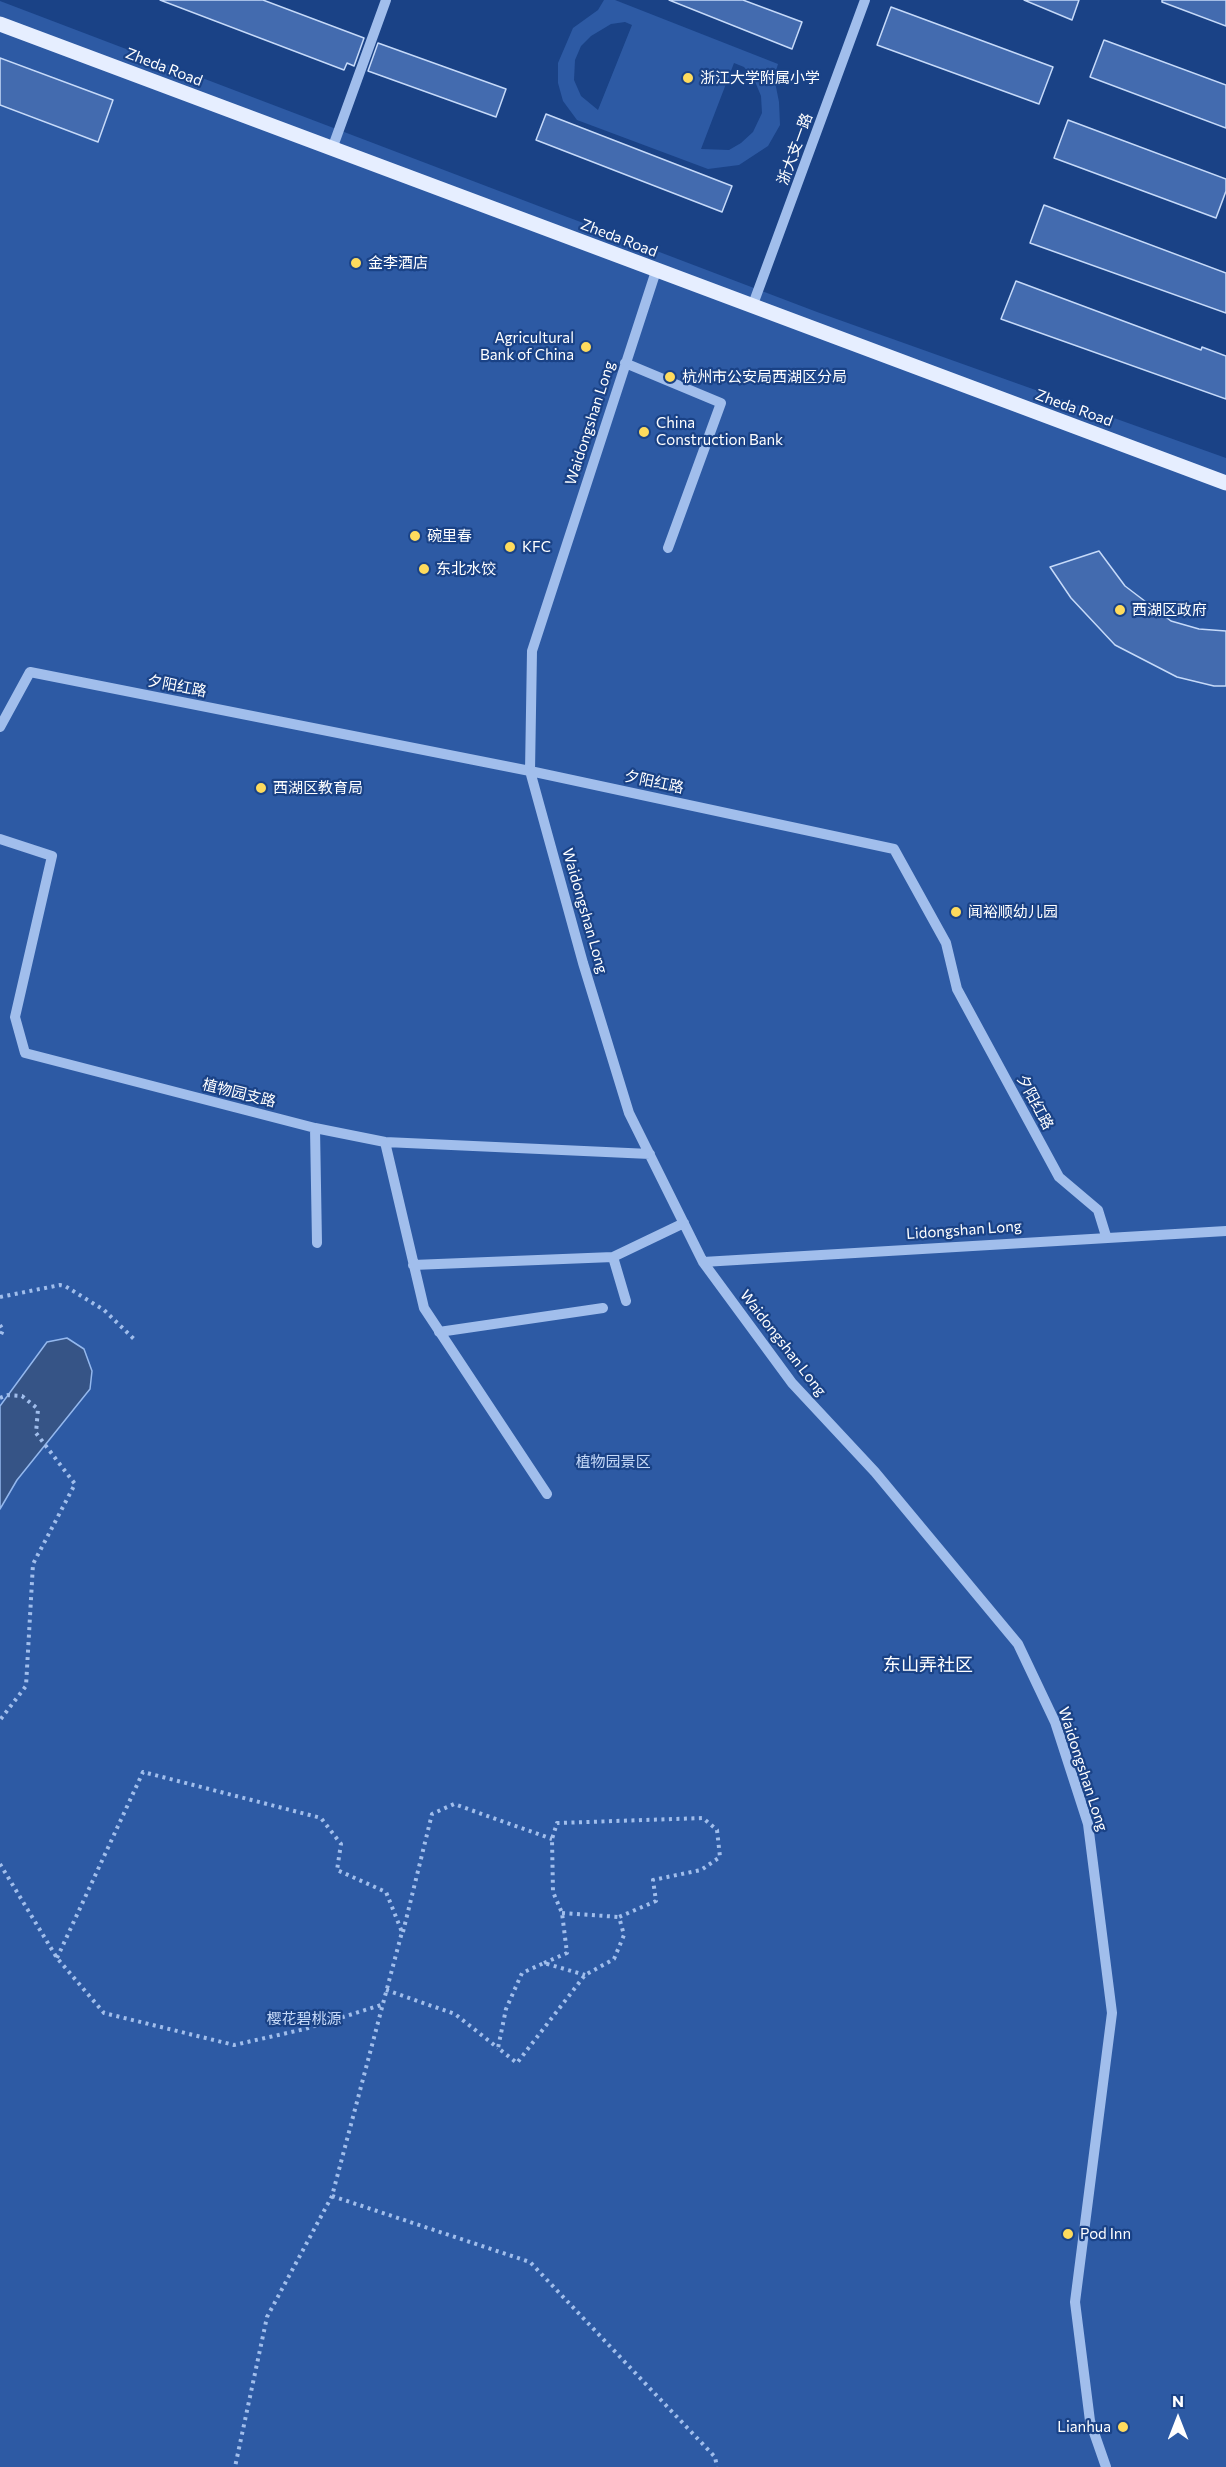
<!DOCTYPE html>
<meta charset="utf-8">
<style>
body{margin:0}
#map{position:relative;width:1226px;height:2467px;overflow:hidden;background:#1a4286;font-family:Commissioner,sans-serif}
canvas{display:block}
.north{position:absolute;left:1148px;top:2389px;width:60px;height:60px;-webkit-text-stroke:4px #1a4286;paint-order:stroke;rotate:0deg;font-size:16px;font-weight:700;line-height:24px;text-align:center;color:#fff}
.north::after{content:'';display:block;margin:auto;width:21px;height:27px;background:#fff;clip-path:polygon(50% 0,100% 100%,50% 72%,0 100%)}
</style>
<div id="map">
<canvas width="1226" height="2467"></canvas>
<div class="north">N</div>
</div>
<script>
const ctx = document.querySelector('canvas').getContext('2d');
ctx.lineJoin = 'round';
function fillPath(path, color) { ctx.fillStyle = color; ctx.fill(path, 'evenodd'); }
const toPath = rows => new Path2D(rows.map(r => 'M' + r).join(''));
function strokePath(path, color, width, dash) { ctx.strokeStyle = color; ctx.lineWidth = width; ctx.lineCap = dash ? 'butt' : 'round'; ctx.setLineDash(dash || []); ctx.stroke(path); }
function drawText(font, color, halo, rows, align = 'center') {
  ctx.font = font + ' Commissioner,"Noto Sans SC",sans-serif'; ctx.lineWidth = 4.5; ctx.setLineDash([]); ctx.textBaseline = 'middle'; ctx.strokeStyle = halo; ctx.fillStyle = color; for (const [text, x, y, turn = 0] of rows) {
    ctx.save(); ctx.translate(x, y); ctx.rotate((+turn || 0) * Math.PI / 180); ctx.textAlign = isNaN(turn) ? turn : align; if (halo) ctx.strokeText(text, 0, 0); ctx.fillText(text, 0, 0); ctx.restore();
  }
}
fillPath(toPath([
 [604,0,615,0,778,64,774,77,779,102,780,125,768,146,739,165,708,169,577,120,563,101,558,83,558,63,573,28,598,10],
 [625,22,632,25,598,110,581,96,574,80,575,60,581,46,591,36,611,24],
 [734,63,744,67,754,79,761,96,762,113,753,132,741,143,729,150,701,149],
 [0,1,817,312,1226,458,1226,2467,0,2467]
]), '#2d5aa4');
const water = toPath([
 [67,1338,84,1349,92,1371,90,1389,17,1480,0,1509,0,1406,47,1342,67,1338]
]);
fillPath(water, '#365486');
strokePath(water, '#94b8ee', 1.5);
const building = toPath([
 [160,0,263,0,364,38,354,66,347,63,344,70,160,0],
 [669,0,743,0,802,22,792,49,669,0],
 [1024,0,1079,0,1072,20,1024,0],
 [1162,0,1226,0,1226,26,1162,2,1162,0],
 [891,7,1053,67,1039,104,877,45,891,7],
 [1104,40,1226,85,1226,128,1090,77,1104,40],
 [378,43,506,89,496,117,368,71,378,43],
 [0,58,113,100,98,142,0,105,0,58],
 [546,114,732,186,722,212,536,140,546,114],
 [1068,120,1226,179,1226,191,1216,218,1054,158,1068,120],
 [1044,205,1226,273,1226,313,1030,243,1044,205],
 [1016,281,1201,350,1202,347,1226,356,1226,399,1001,319,1016,281],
 [1099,551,1125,586,1171,621,1199,629,1226,631,1226,686,1214,686,1177,677,1115,645,1071,598,1050,567,1099,551]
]);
fillPath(building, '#436baf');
strokePath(building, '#c6daf9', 1.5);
strokePath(toPath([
 [0,1297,60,1285,65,1286,104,1310,135,1340],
 [0,1325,3,1330,0,1337],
 [0,1398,8,1395,22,1396,38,1409,36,1433,75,1484,33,1564,26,1686,0,1720],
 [0,1864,57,1958,104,2013,234,2045,305,2029,381,2005],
 [562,1913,619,1917],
 [403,1932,432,1814,454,1804,552,1839],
 [57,1958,143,1772,321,1818,341,1844,337,1870,386,1892,402,1932,332,2196,267,2317,235,2467],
 [544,1963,567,1953,562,1913,553,1892,552,1839,557,1823,703,1818,717,1830,720,1857,701,1870,653,1880,656,1901,619,1917,624,1935,614,1959,585,1975,517,2063,498,2048,506,2009,522,1973,544,1963,585,1975],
 [386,1990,455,2014,498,2048],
 [332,2196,530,2262,715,2457,717,2467]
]), '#a1beec', 4, [3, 4.5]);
strokePath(toPath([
 [332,149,386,0],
 [656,271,532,651,530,771,583,963,629,1113,703,1262,792,1383,875,1472,1018,1644,1055,1722,1088,1824,1112,2013,1075,2302,1090,2421,1106,2467],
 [752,307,865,0],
 [625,363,721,403,668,548],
 [0,727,30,672,530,771,894,849,946,943,957,989,1059,1177,1098,1210,1106,1236],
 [0,839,52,856,15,1017,25,1053,315,1128,385,1142,650,1154],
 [315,1128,317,1243],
 [385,1142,424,1308,547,1494],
 [613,1257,626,1301],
 [703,1262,1226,1231],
 [413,1265,613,1257,684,1223],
 [439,1332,603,1308]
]), '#a1beec', 10);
strokePath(toPath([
 [0,24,1226,483]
]), '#e6eeff', 15);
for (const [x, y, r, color] of [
 [688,78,6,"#fedb5d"],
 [356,263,6,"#fedb5d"],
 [586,347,6,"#fedb5d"],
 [670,377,6,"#fedb5d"],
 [644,432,6,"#fedb5d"],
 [415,536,6,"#fedb5d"],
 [510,547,6,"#fedb5d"],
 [424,569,6,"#fedb5d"],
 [1120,610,6,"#fedb5d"],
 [261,788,6,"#fedb5d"],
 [956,912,6,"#fedb5d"],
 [1068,2234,6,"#fedb5d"],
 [1123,2427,6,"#fedb5d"]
]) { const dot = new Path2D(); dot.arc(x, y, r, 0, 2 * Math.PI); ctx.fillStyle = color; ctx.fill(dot); strokePath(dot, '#1a4286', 2); }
drawText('15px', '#fff', '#1a4286', [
 ["Zheda Road",164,67,21],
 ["浙大支一路",795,149,-70],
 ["Zheda Road",619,238,21],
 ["Zheda Road",1074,408,20],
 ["Waidongshan Long",590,423,-72],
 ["夕阳红路",177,686,11],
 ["夕阳红路",654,782,12],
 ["Waidongshan Long",585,911,74],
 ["植物园支路",239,1093,14],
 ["夕阳红路",1035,1102,62],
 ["Lidongshan Long",964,1230,-4],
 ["Waidongshan Long",783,1343,52],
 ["Waidongshan Long",1083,1769,72]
]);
drawText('15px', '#fff', '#1a4286', [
 ["浙江大学附属小学",700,78],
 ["金李酒店",368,263],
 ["Agricultural",574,338,"right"],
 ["Bank of China",574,355,"right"],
 ["杭州市公安局西湖区分局",682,377],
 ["China",656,423],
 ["Construction Bank",656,440],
 ["碗里春",427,536],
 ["KFC",522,547],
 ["东北水饺",436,569],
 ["西湖区政府",1132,610],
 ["西湖区教育局",273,788],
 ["闻裕顺幼儿园",968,912],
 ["Pod Inn",1080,2234],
 ["Lianhua",1111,2427,"right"]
], 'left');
drawText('15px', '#c6daf9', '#1a4286', [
 ["植物园景区",613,1462],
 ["樱花碧桃源",304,2019]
]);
drawText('18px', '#fff', '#1a4286', [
 ["东山弄社区",928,1665]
]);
</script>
